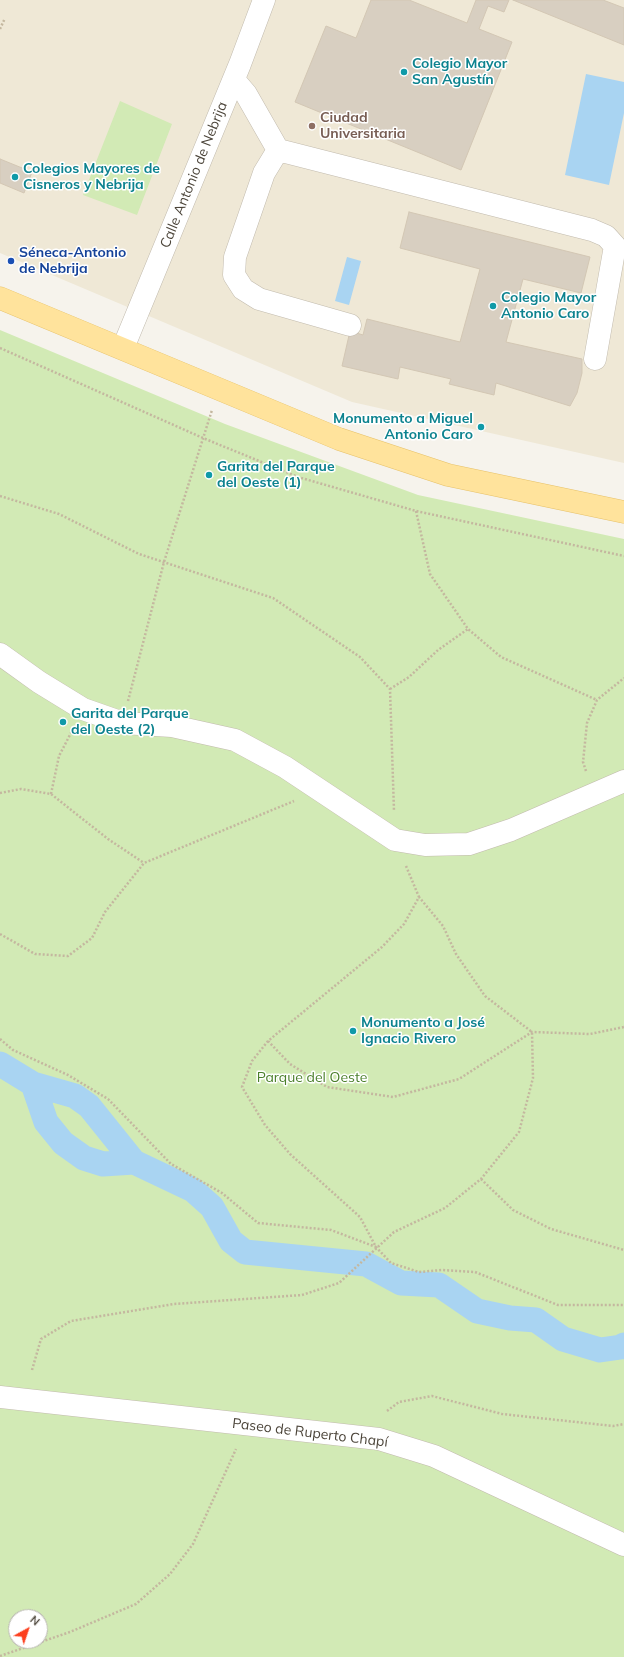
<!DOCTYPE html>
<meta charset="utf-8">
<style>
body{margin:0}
#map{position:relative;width:624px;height:1657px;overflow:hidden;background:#f6f3ec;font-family:Mulish,sans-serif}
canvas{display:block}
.north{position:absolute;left:8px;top:1609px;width:40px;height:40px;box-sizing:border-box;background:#fff;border:1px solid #b7b4b0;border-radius:50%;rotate:40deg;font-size:11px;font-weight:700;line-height:16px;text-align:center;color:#4b4439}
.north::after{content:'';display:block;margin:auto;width:14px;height:18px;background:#fc3f1d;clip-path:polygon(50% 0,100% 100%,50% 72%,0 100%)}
</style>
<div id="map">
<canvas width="624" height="1657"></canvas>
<div class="north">N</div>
</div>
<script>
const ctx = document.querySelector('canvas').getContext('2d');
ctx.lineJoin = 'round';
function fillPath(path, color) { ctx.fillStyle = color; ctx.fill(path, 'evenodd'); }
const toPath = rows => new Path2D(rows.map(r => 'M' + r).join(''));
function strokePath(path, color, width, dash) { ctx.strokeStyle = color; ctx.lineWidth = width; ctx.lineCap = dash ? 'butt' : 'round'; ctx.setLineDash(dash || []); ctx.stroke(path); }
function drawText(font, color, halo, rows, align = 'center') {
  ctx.font = font + ' Mulish,sans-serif'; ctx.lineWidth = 3; ctx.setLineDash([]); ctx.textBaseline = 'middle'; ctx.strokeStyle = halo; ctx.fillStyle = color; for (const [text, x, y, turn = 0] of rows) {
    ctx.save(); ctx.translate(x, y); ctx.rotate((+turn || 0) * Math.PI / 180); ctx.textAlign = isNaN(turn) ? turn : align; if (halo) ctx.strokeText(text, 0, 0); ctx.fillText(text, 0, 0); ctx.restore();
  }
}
fillPath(toPath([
 [0,0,624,0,624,463,352,402,0,253]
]), '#efe8d6');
fillPath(toPath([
 [120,101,172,124,137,215,83,195],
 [0,330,225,424,418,495,624,539,624,1657,0,1657],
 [16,1617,40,1617,40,1641,16,1641]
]), '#d2eab5');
fillPath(toPath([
 [586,74,624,82,624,113,609,185,565,175],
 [347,257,361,261,349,305,335,301]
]), '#a9d4f2');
strokePath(toPath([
 [0,1064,33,1084,75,1096,89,1106,134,1162,193,1190,212,1207,231,1241,245,1252,366,1264,401,1283,439,1285,477,1311,510,1318,536,1320,563,1339,600,1350,621,1347,624,1345],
 [33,1084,46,1122,63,1143,84,1158,103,1164,134,1162]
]), '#a9d4f2', 25);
const building = toPath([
 [371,0,409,0,467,23,476,0,509,0,504,12,488,6,479,29,512,42,461,170,295,102,326,26,356,38,371,0],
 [513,0,603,0,624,8,624,45,513,0],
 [0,159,32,172,24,193,0,183,0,159],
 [409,212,590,257,581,293,523,279,506,342,582,359,582,373,577,393,570,406,496,383,494,395,449,384,451,379,400,367,398,379,342,366,350,331,363,335,367,319,460,342,480,269,400,248,409,212]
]);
fillPath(building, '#d8cfc1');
strokePath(building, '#d3c7b4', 1);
const minor = toPath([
 [234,80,246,94,278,150,264,173,235,257,234,275,243,289,259,299,350,325],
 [278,150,592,230,606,236,615,246,595,359],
 [123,348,240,64,264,0],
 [0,654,39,682,83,709,123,723,172,726,235,740,285,767,395,840,425,845,469,844,511,830,624,781],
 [0,1397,379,1439,434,1456,624,1545]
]);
const major = toPath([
 [0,298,339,439,448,475,624,512]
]);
strokePath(minor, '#c2bbae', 23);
strokePath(major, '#e6c16a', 23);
strokePath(toPath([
 [0,29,5,18],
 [0,348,203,438,298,477,416,511,624,556],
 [0,496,59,514,139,554,273,598,360,657,390,689,394,811],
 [416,511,430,574,468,629,501,657,597,700],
 [390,689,409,677,438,650,468,629],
 [128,701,164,562,212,410],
 [586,771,583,762,587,723,597,700,624,678],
 [0,793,21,789,51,794,108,839,144,863],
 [51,794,59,756,73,729],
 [406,866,419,897,404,924,382,947,268,1041,252,1061,242,1087,265,1125,290,1154,360,1217,376,1247,391,1263,419,1272,442,1270,475,1272,558,1305,624,1305],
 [0,934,35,954,68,956,92,938,105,912,144,863,294,801],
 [0,1039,13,1050,68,1075,108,1099,171,1164,222,1193,258,1223,331,1230,376,1247],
 [268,1041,290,1064,327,1087,393,1097,459,1079,532,1032,590,1034,624,1027],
 [481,1179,513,1210,551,1229,624,1250],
 [32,1370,41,1339,71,1321,174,1304,302,1295,339,1283,394,1232,445,1208,481,1179,519,1132,533,1078,532,1032,485,996,456,954,443,926,419,897],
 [387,1411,399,1402,432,1396,502,1414,613,1426,624,1424],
 [0,1656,70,1632,136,1604,170,1574,193,1544,236,1449]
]), '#c4b79f', 2.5, [2, 2]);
strokePath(minor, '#fff', 22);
strokePath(major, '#ffe39c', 22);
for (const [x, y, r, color] of [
 [404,72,4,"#0f9aa8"],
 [312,126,4,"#8d6e63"],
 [15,177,4,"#0f9aa8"],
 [11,261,4,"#1a4fb4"],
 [493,306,4,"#0f9aa8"],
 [481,427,4,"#0f9aa8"],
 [209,475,4,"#0f9aa8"],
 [63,722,4,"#0f9aa8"],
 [353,1031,4,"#0f9aa8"]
]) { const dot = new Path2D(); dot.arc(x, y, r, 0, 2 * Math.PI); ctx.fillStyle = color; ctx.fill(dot); strokePath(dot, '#fff', 1.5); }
drawText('bold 14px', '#0d838f', '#fff', [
 ["Colegio Mayor",412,64],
 ["San Agustín",412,80],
 ["Colegios Mayores de",23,169],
 ["Cisneros y Nebrija",23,185],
 ["Colegio Mayor",501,298],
 ["Antonio Caro",501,314],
 ["Monumento a Miguel",473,419,"right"],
 ["Antonio Caro",473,435,"right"],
 ["Garita del Parque",217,467],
 ["del Oeste (1)",217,483],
 ["Garita del Parque",71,714],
 ["del Oeste (2)",71,730],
 ["Monumento a José",361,1023],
 ["Ignacio Rivero",361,1039]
], 'left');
drawText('bold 14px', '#785e54', '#fff', [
 ["Ciudad",320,118],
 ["Universitaria",320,134]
], 'left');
drawText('14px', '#4b4439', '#fff', [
 ["Calle Antonio de Nebrija",194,175,-68],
 ["Paseo de Ruperto Chapí",310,1433,7]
]);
drawText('bold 14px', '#164399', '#fff', [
 ["Séneca-Antonio",19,253],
 ["de Nebrija",19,269]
], 'left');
drawText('14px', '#4a7f2a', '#fff', [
 ["Parque del Oeste",312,1078]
]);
</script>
